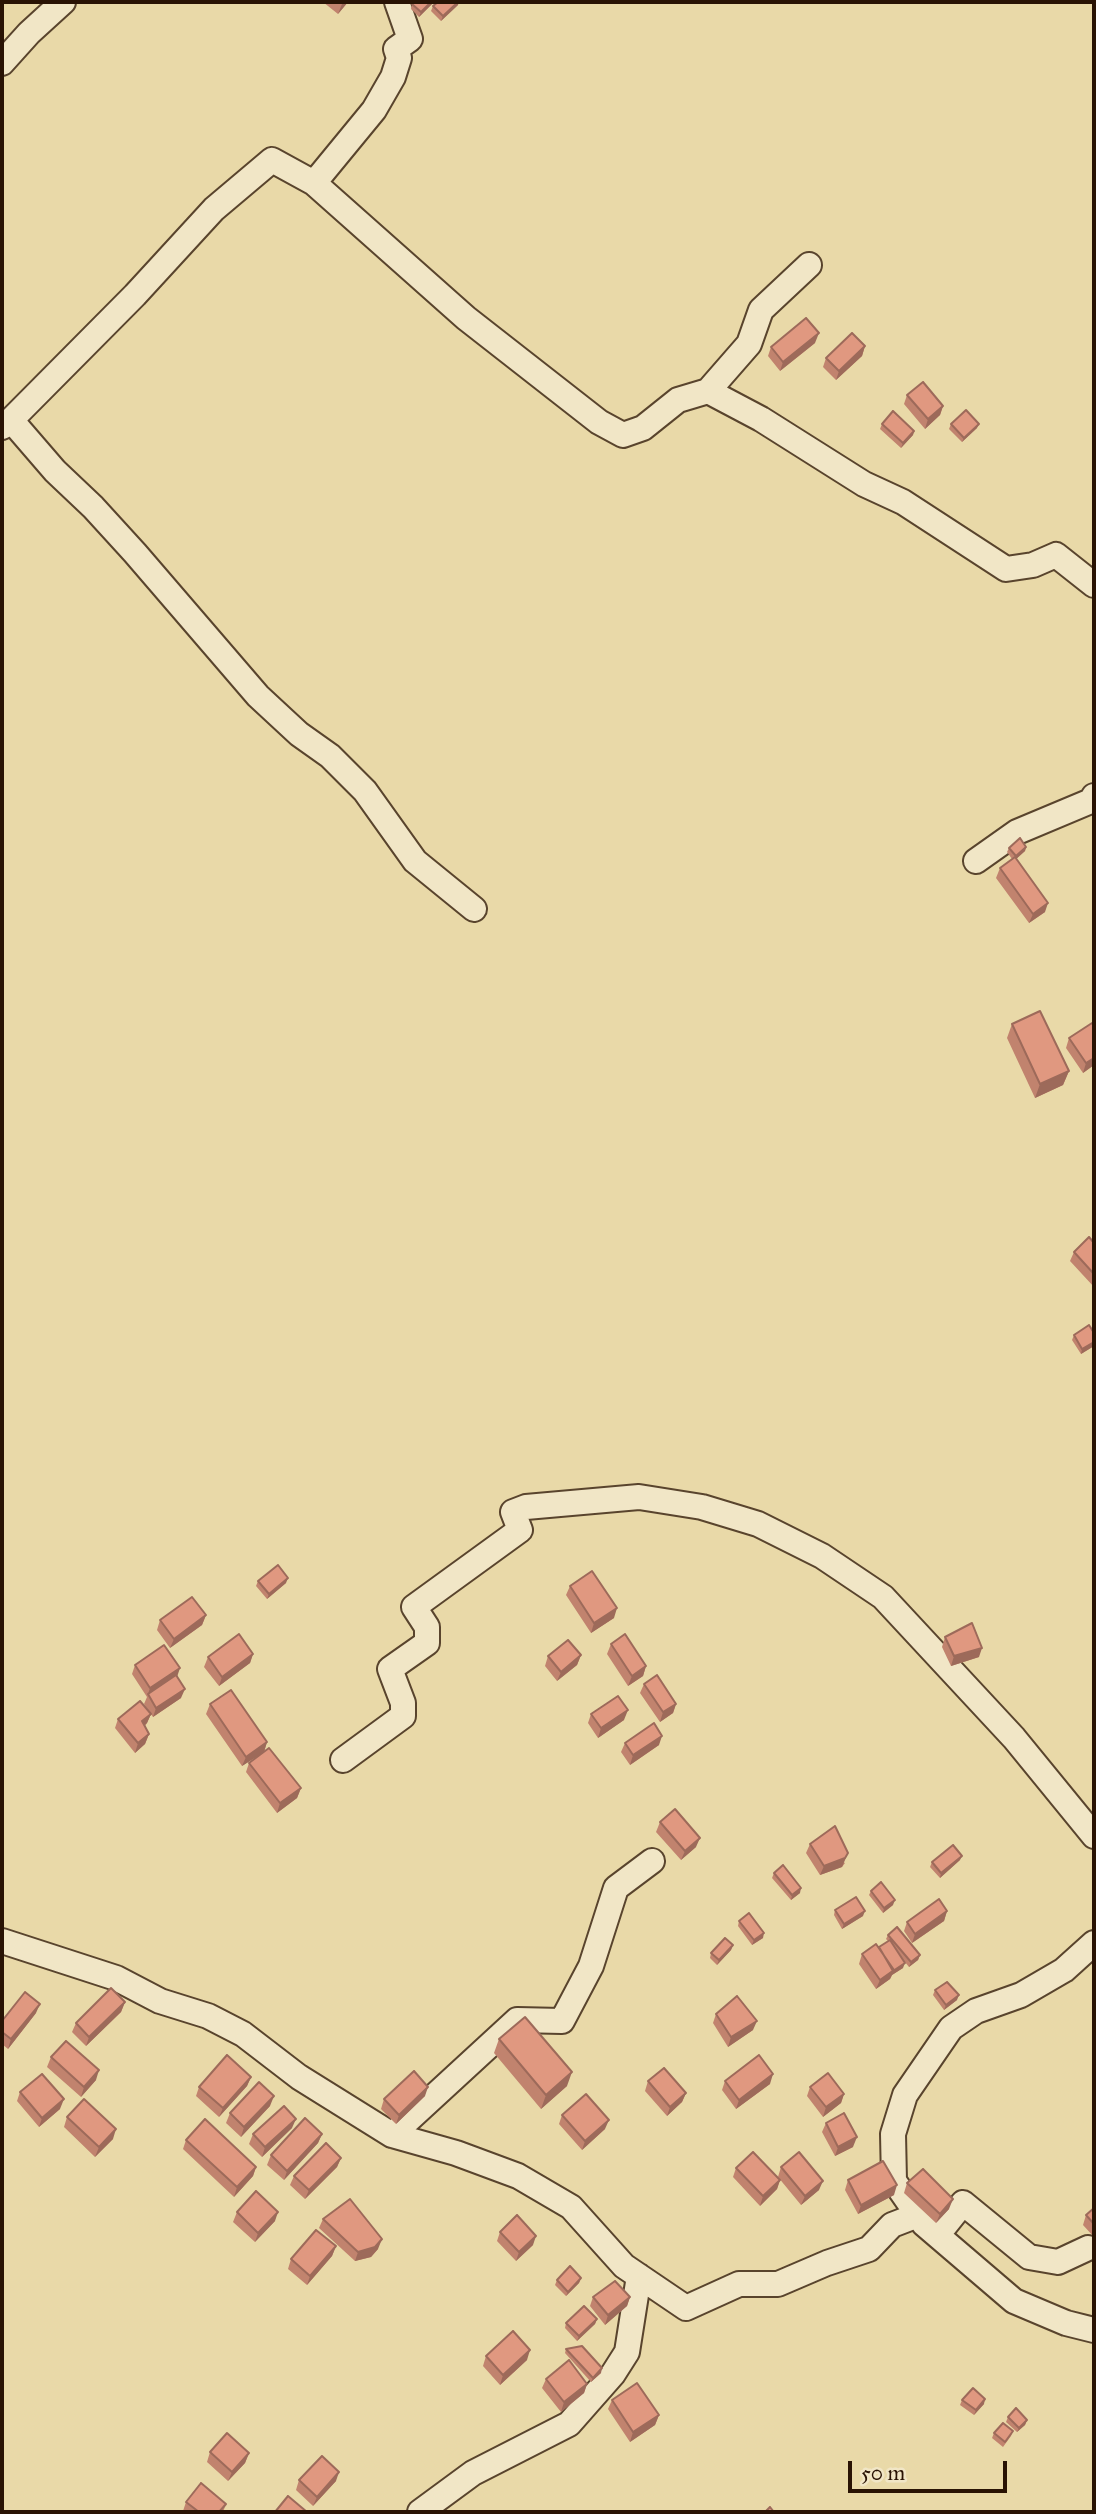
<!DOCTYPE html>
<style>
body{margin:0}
#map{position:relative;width:1096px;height:2514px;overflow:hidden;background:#e9d9a8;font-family:"IM FELL Great Primer",serif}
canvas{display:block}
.frame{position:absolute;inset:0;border:4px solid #291304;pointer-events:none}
.scale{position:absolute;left:848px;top:2461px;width:159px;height:32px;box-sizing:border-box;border:4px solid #291304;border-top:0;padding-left:9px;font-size:21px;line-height:24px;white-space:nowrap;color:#291304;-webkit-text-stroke:5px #f1e6c6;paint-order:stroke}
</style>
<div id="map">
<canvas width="1096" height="2514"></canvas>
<div class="frame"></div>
<div class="scale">50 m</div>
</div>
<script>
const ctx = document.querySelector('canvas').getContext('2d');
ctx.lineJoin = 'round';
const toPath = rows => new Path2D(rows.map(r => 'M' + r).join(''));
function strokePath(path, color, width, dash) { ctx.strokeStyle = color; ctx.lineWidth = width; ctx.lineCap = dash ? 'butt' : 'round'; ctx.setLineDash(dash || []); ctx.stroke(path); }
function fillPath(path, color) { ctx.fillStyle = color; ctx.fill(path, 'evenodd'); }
const street = toPath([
 [2,63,29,33,63,2],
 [314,183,374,110,393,77,399,58,396,49,410,39,397,2],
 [708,391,749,344,761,310,809,265],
 [11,420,55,471,93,507,135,553,258,696,299,734,330,756,365,791,415,861,474,909],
 [2,427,6,425,135,295,214,209,272,160,314,183,466,318,599,422,623,435,643,428,678,400,708,391,761,419,864,484,903,502,1006,569,1033,565,1056,555,1094,585],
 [976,861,1017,832,1091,801,1094,796],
 [343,1760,403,1716,403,1703,390,1669,427,1643,427,1627,414,1607,520,1530,513,1512,526,1507,639,1497,702,1507,758,1524,822,1556,883,1597,1014,1738,1094,1836],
 [2,1941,116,1978,160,2001,208,2016,243,2034,299,2077,392,2135,456,2153,518,2176,571,2207,624,2266,686,2308,739,2284,778,2284,827,2263,869,2249,892,2225,918,2215,943,2228,963,2203,1029,2257,1058,2262,1088,2248],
 [1094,1943,1064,1970,1021,1995,976,2011,951,2028,905,2095,893,2134,894,2181,924,2224,1014,2301,1066,2323,1094,2330],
 [392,2135,517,2020,562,2021,591,1966,616,1888,652,1861],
 [420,2512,473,2473,569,2424,613,2374,627,2352,639,2276]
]);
strokePath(street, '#59442d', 28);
strokePath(street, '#f1e6c6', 24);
fillPath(toPath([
 [323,2,348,2,338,14],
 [434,2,419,17,411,9,412,4],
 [458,5,441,21,431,11,433,6],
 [815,343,780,371,768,356,771,347],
 [865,346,862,356,836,380,823,367,826,358],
 [907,395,943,406,940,415,925,429,904,404],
 [882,424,914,431,913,435,901,448,880,429],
 [951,424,977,428,962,442,949,429],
 [1026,847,1025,851,1016,859,1045,912,1029,923,996,878,1000,868,1012,859,1007,852,1009,848],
 [1012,1024,1069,1071,1063,1085,1035,1098,1007,1038],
 [1094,1026,1094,1065,1083,1073,1066,1048,1069,1038],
 [1094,1243,1094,1287,1070,1261,1074,1252],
 [1094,1333,1094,1346,1081,1354,1072,1340,1074,1335],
 [258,1581,286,1583,267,1599,256,1586],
 [570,1586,614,1618,591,1633,566,1595],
 [206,1615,202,1625,170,1648,157,1630,160,1620],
 [945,1637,979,1657,951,1666,942,1647],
 [611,1644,646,1666,643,1676,628,1686,607,1654],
 [253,1654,250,1663,219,1686,204,1667,208,1657],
 [581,1655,577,1665,557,1681,545,1666,548,1656],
 [135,1665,177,1677,181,1698,153,1717,144,1704,147,1697,132,1674],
 [644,1684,676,1704,673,1713,660,1722,640,1693],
 [210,1704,267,1742,264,1752,242,1766,206,1714],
 [151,1714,147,1723,145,1726,149,1734,145,1744,135,1753,115,1728,118,1719],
 [591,1714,624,1720,598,1738,588,1723],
 [625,1743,659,1745,630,1765,621,1752],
 [249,1763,301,1788,297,1798,277,1813,246,1772],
 [660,1822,696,1847,681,1860,656,1832],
 [810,1844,845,1863,842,1867,820,1875,806,1853],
 [960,1860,940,1878,930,1867,932,1862],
 [774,1873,800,1893,791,1900,772,1878],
 [871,1891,893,1905,883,1913,869,1895],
 [835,1910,863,1916,842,1929,834,1915],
 [947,1911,944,1921,912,1943,904,1931,907,1922],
 [739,1921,763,1938,752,1945,738,1926],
 [888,1935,920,1955,918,1960,909,1967,900,1956,903,1968,892,1975,890,1979,876,1989,859,1964,862,1954,878,1948,888,1941,886,1939],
 [733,1945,731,1950,717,1965,710,1958,711,1953],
 [935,1990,957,2000,944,2010,933,1995],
 [125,2002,121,2012,86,2046,72,2032,76,2023],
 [36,2013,8,2049,2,2044,2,2021],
 [716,2014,753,2030,728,2047,713,2023],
 [499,2039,567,2086,541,2109,494,2053],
 [51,2057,96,2080,81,2097,47,2067],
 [251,2077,247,2086,219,2117,196,2096,199,2087],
 [648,2081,686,2093,682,2102,667,2116,645,2091],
 [725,2081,770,2084,736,2109,722,2090],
 [810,2087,844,2094,841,2103,823,2117,807,2096],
 [20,2092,60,2109,39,2127,17,2101],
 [425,2096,396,2124,381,2109,384,2099],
 [270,2106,241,2137,226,2123,230,2113],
 [562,2115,605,2129,582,2150,559,2124],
 [67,2117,113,2139,95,2157,64,2127],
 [826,2123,853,2147,835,2156,822,2132],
 [292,2128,262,2157,249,2144,253,2134],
 [322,2134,318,2143,284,2180,267,2165,271,2155],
 [186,2140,256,2167,253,2176,234,2197,183,2149],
 [341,2158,337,2167,305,2199,290,2185,294,2176],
 [781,2167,819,2190,801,2205,778,2177],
 [736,2168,780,2180,777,2189,760,2206,733,2177],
 [848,2180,894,2195,858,2214,845,2190],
 [907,2183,949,2209,936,2223,904,2193],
 [1094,2208,1094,2237,1083,2225,1086,2215],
 [237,2212,275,2221,255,2242,233,2222],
 [323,2219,378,2249,371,2257,355,2261,319,2228],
 [500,2232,533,2245,516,2261,497,2241],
 [336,2246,332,2256,307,2285,288,2269,291,2259],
 [581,2278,579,2283,566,2296,555,2285,557,2280],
 [593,2297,630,2297,627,2306,605,2325,590,2306],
 [597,2319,595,2324,577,2341,565,2328,566,2323],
 [566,2349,601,2373,591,2382,565,2353],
 [486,2356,527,2360,500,2385,483,2366],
 [546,2379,587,2384,584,2393,561,2412,542,2388],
 [612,2400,659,2415,655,2425,630,2442,608,2409],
 [962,2400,984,2404,974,2415,960,2405],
 [1008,2417,1027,2420,1025,2425,1017,2432,1006,2422],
 [1013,2431,1011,2436,1003,2447,992,2438,994,2433],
 [210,2452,249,2453,245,2463,228,2481,207,2462],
 [299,2480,336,2481,313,2506,296,2490],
 [186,2502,226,2504,223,2512,184,2512,183,2511]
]), '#c1836e');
fillPath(toPath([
 [344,2,348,2,338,14,342,4],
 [431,2,434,2,419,17,421,12],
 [458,2,459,2,458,5,441,21,443,16],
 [819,333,815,343,780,371,783,362],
 [865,346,862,356,836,380,839,371],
 [943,406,940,415,925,429,928,419],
 [979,424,977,428,962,442,964,438],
 [914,431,913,435,901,448,903,443],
 [1026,847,1025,851,1014,861,1016,856],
 [1048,903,1045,912,1029,923,1033,914],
 [1094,1058,1094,1065,1083,1073,1086,1063],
 [1069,1071,1063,1085,1035,1098,1040,1084],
 [1094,1342,1094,1346,1081,1354,1082,1349],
 [288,1578,286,1583,267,1599,269,1594],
 [617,1608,614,1618,591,1633,594,1623],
 [206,1615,202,1625,170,1648,174,1639],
 [982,1648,979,1657,951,1666,954,1656],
 [253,1654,250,1663,219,1686,222,1677],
 [581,1655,577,1665,557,1681,561,1672],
 [646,1666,643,1676,628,1686,632,1676],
 [180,1668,177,1677,148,1694,150,1688],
 [185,1689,181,1698,153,1717,156,1708],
 [676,1704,673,1713,660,1722,663,1712],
 [628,1710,624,1720,598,1738,601,1728],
 [151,1714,147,1723,139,1730,142,1721],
 [149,1734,145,1744,135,1753,138,1743],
 [662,1736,659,1745,630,1765,633,1755],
 [267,1742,264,1752,242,1766,246,1757],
 [301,1788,297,1798,277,1813,280,1803],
 [700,1838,696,1847,681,1860,685,1851],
 [848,1853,842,1867,820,1875,824,1866],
 [962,1856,960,1860,940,1878,941,1873],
 [801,1888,800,1893,791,1900,792,1895],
 [895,1900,893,1905,883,1913,884,1908],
 [865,1911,863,1916,842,1929,844,1924],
 [947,1911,944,1921,912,1943,915,1934],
 [764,1933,763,1938,752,1945,754,1940],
 [733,1945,731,1950,717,1965,719,1960],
 [920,1955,918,1960,909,1967,911,1962],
 [905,1963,903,1968,892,1975,890,1979,876,1989,880,1980],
 [959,1995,957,2000,944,2010,946,2005],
 [125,2002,121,2012,86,2046,89,2037],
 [40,2004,36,2013,8,2049,11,2039],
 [757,2021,753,2030,728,2047,731,2037],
 [99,2070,96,2080,81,2097,84,2087],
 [572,2072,567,2086,541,2109,546,2095],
 [773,2074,770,2084,736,2109,739,2100],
 [251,2077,247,2086,219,2117,223,2108],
 [428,2087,425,2096,396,2124,399,2115],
 [686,2093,682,2102,667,2116,670,2107],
 [844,2094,841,2103,823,2117,826,2107],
 [274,2096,270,2106,241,2137,244,2127],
 [64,2099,60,2109,39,2127,42,2118],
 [296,2119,292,2128,262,2157,265,2147],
 [609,2120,605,2129,582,2150,585,2141],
 [116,2129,113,2139,95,2157,99,2147],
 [322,2134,318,2143,284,2180,287,2171],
 [857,2137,853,2147,835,2156,838,2147],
 [341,2158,337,2167,305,2199,309,2190],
 [256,2167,253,2176,234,2197,237,2187],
 [780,2180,777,2189,760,2206,763,2196],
 [823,2181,819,2190,801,2205,805,2196],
 [897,2185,894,2195,858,2214,861,2205],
 [953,2199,949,2209,936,2223,940,2214],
 [278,2212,275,2221,255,2242,258,2233],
 [536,2236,533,2245,516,2261,519,2252],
 [382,2239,378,2249,371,2257,355,2261,358,2252],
 [336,2246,332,2256,307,2285,310,2276],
 [581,2278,579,2283,566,2296,568,2292],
 [630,2297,627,2306,605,2325,608,2315],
 [597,2319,595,2324,577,2341,579,2336],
 [530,2350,527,2360,500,2385,503,2375],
 [602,2368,601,2373,591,2382,593,2378],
 [587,2384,584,2393,561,2412,564,2402],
 [985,2399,984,2404,974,2415,976,2410],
 [659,2415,655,2425,630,2442,633,2432],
 [1027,2420,1025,2425,1017,2432,1019,2428],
 [249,2453,245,2463,228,2481,232,2472],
 [339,2472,336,2481,313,2506,317,2497]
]), '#9d6a5a');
const building = toPath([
 [414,2,431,2,421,12,412,4,414,2],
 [438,2,458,2,443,16,433,6,438,2],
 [806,318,819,333,783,362,771,347,806,318],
 [852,333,865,346,839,371,826,358,852,333],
 [923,382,943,406,928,419,907,395,923,382],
 [966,410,979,424,964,438,951,424,966,410],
 [893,411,914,431,903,443,882,424,893,411],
 [1020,838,1026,847,1016,856,1009,848,1020,838],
 [1015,857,1048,903,1033,914,1000,868,1015,857],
 [1040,1011,1069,1071,1040,1084,1012,1024,1040,1011],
 [1092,1023,1094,1026,1094,1058,1086,1063,1069,1038,1092,1023],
 [1089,1237,1094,1243,1094,1274,1074,1252,1089,1237],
 [1089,1325,1094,1333,1094,1342,1082,1349,1074,1335,1089,1325],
 [278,1565,288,1578,269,1594,258,1581,278,1565],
 [592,1571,617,1608,594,1623,570,1586,592,1571],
 [192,1597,206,1615,174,1639,160,1620,192,1597],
 [972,1623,982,1648,954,1656,945,1637,972,1623],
 [239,1634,253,1654,222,1677,208,1657,239,1634],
 [625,1634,646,1666,632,1676,611,1644,625,1634],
 [568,1640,581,1655,561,1672,548,1656,568,1640],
 [164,1645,180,1668,150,1688,135,1665,164,1645],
 [176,1675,185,1689,156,1708,148,1694,176,1675],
 [657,1675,676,1704,663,1712,644,1684,657,1675],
 [231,1690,267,1742,246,1757,210,1704,231,1690],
 [618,1696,628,1710,601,1728,591,1714,618,1696],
 [140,1701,151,1714,142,1721,149,1734,138,1743,118,1719,140,1701],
 [654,1723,662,1736,633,1755,625,1743,654,1723],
 [269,1748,301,1788,280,1803,249,1763,269,1748],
 [675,1809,700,1838,685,1851,660,1822,675,1809],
 [835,1826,848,1853,845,1858,824,1866,810,1844,835,1826],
 [953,1845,962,1856,941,1873,932,1862,953,1845],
 [783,1865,801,1888,792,1895,774,1873,783,1865],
 [881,1882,895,1900,884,1908,871,1891,881,1882],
 [856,1897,865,1911,844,1924,835,1910,856,1897],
 [939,1899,947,1911,915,1934,907,1922,939,1899],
 [749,1913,764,1933,754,1940,739,1921,749,1913],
 [897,1927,920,1955,911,1962,888,1935,897,1927],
 [725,1938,733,1945,719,1960,711,1953,725,1938],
 [890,1940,905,1963,893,1971,879,1947,890,1940],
 [876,1944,894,1970,880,1980,862,1954,876,1944],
 [947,1982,959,1995,946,2005,935,1990,947,1982],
 [111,1988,125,2002,89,2037,76,2023,111,1988],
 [25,1992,40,2004,11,2039,2,2032,2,2021,25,1992],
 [737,1996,757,2021,731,2037,716,2014,737,1996],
 [525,2017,572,2072,546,2095,499,2039,525,2017],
 [66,2041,99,2070,84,2087,51,2057,66,2041],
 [227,2055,251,2077,223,2108,199,2087,227,2055],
 [759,2055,773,2074,739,2100,725,2081,759,2055],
 [664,2068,686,2093,670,2107,648,2081,664,2068],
 [414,2071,428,2087,399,2115,384,2099,414,2071],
 [828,2073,844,2094,826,2107,810,2087,828,2073],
 [42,2074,64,2099,42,2118,20,2092,42,2074],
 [259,2082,274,2096,244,2127,230,2113,259,2082],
 [586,2094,609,2120,585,2141,562,2115,586,2094],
 [84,2099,116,2129,99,2147,67,2117,84,2099],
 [284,2106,296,2119,265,2147,253,2134,284,2106],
 [844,2113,857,2137,838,2147,826,2123,844,2113],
 [305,2118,322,2134,287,2171,271,2155,305,2118],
 [205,2119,256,2167,237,2187,186,2140,205,2119],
 [326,2143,341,2158,309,2190,294,2176,326,2143],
 [753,2152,780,2180,763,2196,736,2168,753,2152],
 [799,2152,823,2181,805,2196,781,2167,799,2152],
 [883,2161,897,2185,861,2205,848,2180,883,2161],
 [923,2169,953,2199,940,2214,907,2183,923,2169],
 [256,2191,278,2212,258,2233,237,2212,256,2191],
 [350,2199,382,2239,375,2247,358,2252,323,2219,350,2199],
 [1094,2208,1094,2224,1086,2215,1094,2208],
 [517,2215,536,2236,519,2252,500,2232,517,2215],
 [316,2230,336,2246,310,2276,291,2259,316,2230],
 [570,2266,581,2278,568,2292,557,2280,570,2266],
 [615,2281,630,2297,608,2315,593,2297,615,2281],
 [584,2306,597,2319,579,2336,566,2323,584,2306],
 [513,2331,530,2350,503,2375,486,2356,513,2331],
 [582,2346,602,2368,593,2378,566,2349,582,2346],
 [569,2360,587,2384,564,2402,546,2379,569,2360],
 [637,2383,659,2415,633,2432,612,2400,637,2383],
 [973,2388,985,2399,976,2410,962,2400,973,2388],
 [1016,2408,1027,2420,1019,2428,1008,2417,1016,2408],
 [1003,2423,1013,2431,1005,2442,994,2433,1003,2423],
 [227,2433,249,2453,232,2472,210,2452,227,2433],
 [322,2456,339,2472,317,2497,299,2480,322,2456],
 [201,2483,226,2504,219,2512,199,2512,186,2502,201,2483],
 [288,2496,307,2512,275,2512,288,2496],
 [770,2507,774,2512,765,2512,770,2507]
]);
fillPath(building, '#e09880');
strokePath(building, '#9d6a5a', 2);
</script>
